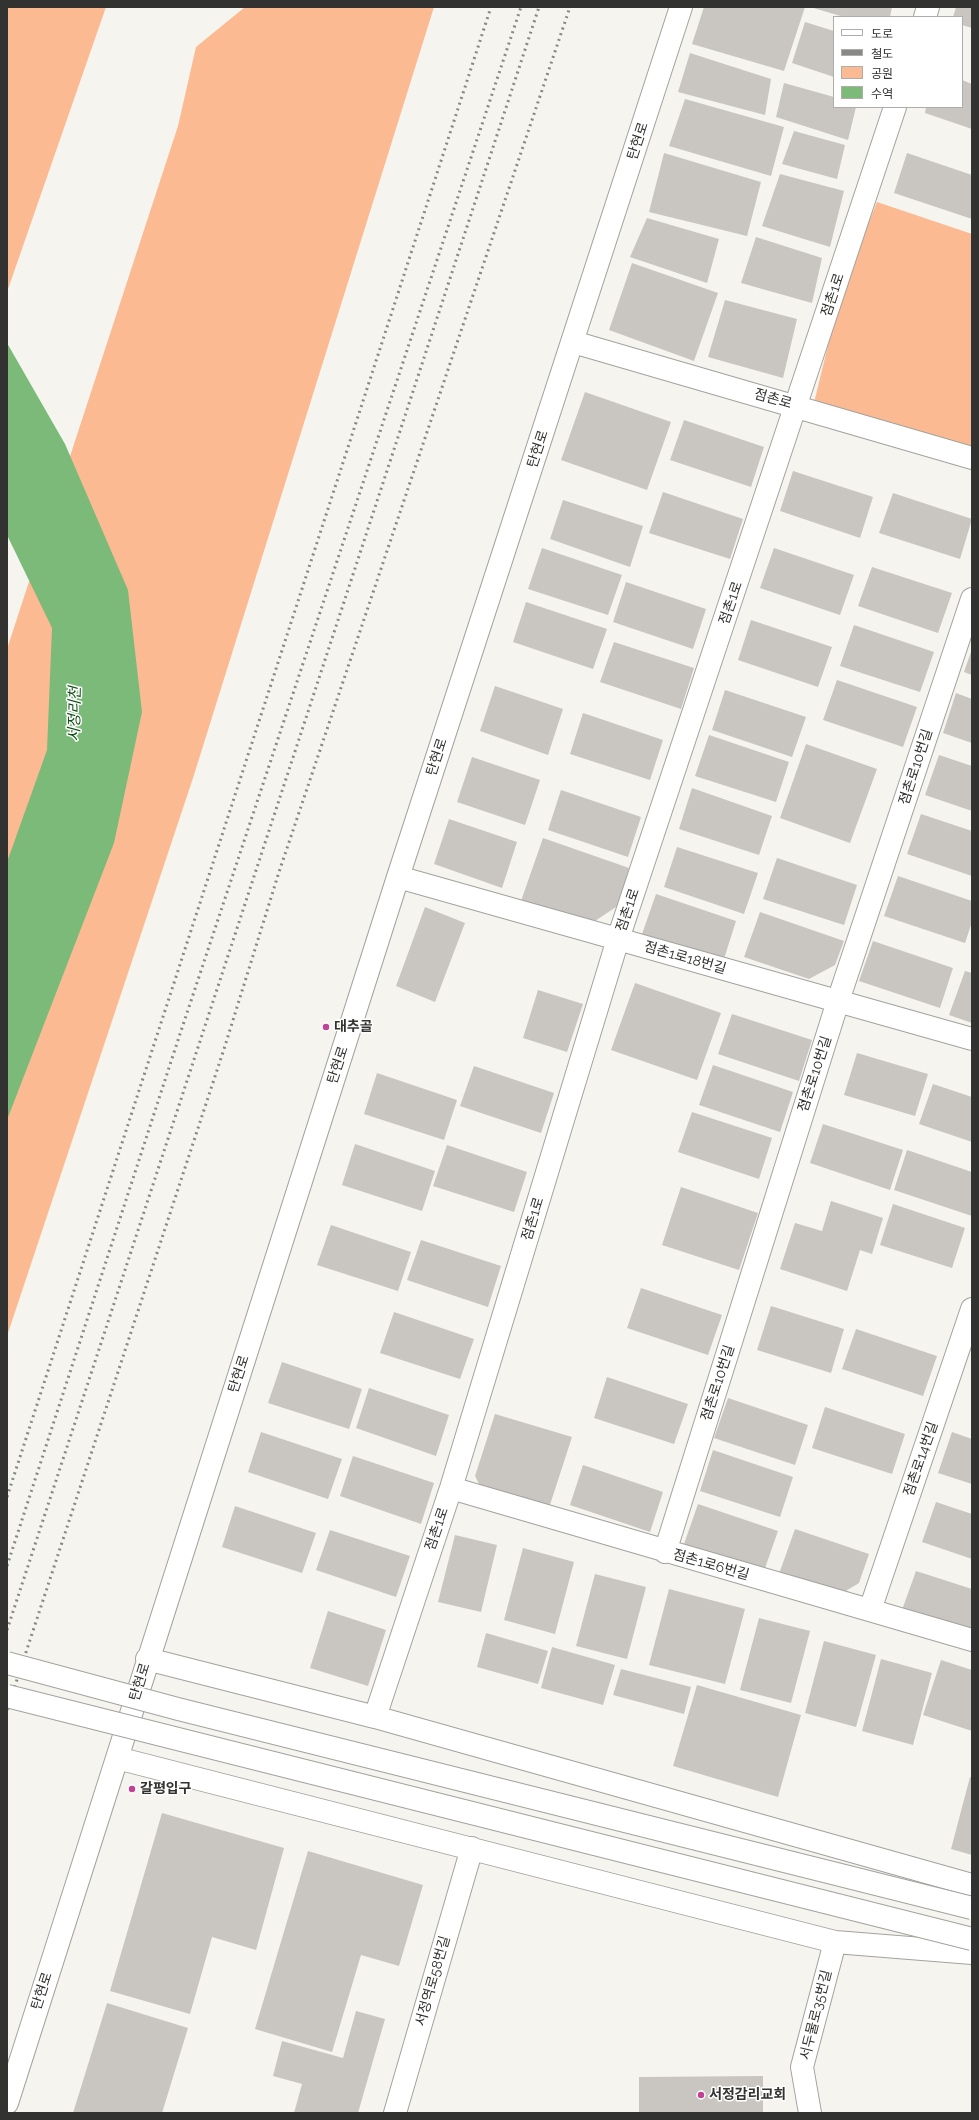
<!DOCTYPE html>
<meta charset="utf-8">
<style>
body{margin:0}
#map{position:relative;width:979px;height:2120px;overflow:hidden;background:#f5f4ef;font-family:Raleway,"Noto Sans KR",sans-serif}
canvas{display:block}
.frame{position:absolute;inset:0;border:8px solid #323230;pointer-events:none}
.legend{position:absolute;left:833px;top:16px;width:130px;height:92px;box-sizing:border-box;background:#fff;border:1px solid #adadac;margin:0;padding:5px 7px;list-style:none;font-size:12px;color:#323230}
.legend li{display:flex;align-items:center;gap:8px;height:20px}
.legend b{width:20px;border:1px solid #adadac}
</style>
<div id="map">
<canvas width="979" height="2120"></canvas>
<div class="frame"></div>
<ul class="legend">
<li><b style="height:5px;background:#fff"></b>도로</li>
<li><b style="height:5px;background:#888884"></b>철도</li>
<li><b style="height:11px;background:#fcba92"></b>공원</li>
<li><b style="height:11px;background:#7cba7a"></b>수역</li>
</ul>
</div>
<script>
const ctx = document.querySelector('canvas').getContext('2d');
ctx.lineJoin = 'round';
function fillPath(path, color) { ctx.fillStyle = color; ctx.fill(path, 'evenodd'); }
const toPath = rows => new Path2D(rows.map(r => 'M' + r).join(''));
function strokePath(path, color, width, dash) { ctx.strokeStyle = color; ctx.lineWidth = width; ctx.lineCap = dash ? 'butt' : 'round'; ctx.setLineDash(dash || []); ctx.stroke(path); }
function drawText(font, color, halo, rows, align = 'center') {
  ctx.font = font + ' Raleway,"Noto Sans KR",sans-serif'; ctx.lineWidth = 3; ctx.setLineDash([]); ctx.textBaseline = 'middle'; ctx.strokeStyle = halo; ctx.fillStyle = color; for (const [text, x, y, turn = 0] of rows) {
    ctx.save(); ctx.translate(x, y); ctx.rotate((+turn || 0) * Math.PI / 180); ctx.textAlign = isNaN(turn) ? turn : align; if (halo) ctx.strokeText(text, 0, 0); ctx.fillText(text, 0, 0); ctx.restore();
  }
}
fillPath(toPath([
 [7,7,106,7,7,292],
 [245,7,434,7,193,778,7,1336,7,649,178,126,196,47],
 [877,202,972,234,972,458,812,411,842,288]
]), '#fcba92');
fillPath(toPath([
 [7,343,65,444,128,590,142,712,114,843,7,1120,7,862,47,750,52,628,7,535]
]), '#7cba7a');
fillPath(toPath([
 [704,7,805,7,784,71,692,44],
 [810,7,892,7,890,17,844,17],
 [956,7,972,7,972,28,962,25,962,17,953,17],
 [805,22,834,31,834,77,792,63],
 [690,53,771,79,765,115,678,92],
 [962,80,972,84,972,129,925,113,926,107,962,107],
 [784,83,834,97,834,107,856,107,848,140,776,117],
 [685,99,784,127,771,176,669,146],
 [794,131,845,145,837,179,782,164],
 [664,153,761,182,747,236,649,212],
 [907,153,972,175,972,219,894,193],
 [780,174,844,191,830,247,762,226],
 [647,218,719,239,707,283,630,257],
 [756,237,822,258,812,303,741,283],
 [632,263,718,293,694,361,609,330],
 [725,300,797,319,783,378,708,357],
 [585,392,671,422,647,490,561,460],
 [684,420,764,447,751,487,670,460],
 [793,471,873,497,860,538,780,511],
 [663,492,743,519,730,559,649,533],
 [893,493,972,519,960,559,879,533],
 [563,500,643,526,630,567,550,539],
 [542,548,622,575,608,615,528,589],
 [774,548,854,575,840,615,760,588],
 [872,567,952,593,938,633,858,606],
 [626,582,706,609,693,649,613,622],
 [526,602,607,629,593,669,513,642],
 [751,620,832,647,818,687,738,660],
 [854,625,934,652,920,692,840,666],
 [614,642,694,668,681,709,600,682],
 [972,649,972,675,964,672],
 [837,680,917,707,903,747,823,720],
 [495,686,563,709,548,755,480,731],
 [725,690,806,717,792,757,712,730],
 [956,693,972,699,972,743,943,733],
 [583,713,663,740,650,780,570,754],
 [709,735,789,762,776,802,695,776],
 [806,744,877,769,850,843,780,818],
 [939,755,972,766,972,811,925,795],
 [472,757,540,780,525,825,457,802],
 [692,788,772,816,759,855,679,829],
 [561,790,641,817,628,857,548,830],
 [921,814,972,831,972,876,907,854],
 [449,819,517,842,502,888,434,864],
 [543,838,629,868,619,905,592,923,521,901],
 [677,847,758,873,744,914,664,887],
 [777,858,857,885,844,925,763,899],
 [898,876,972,901,972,922,965,943,884,916],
 [656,894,736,921,723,962,642,934],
 [425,907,465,923,435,1002,396,986],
 [760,912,844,941,835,965,809,979,744,957],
 [873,941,953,968,940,1008,859,981],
 [965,971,972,973,972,1023,949,1015],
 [635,983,721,1013,697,1080,611,1050],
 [538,990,583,1004,567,1052,523,1038],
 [732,1014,812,1040,799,1081,718,1054],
 [857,1053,928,1074,915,1116,844,1095],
 [713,1065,793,1092,780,1132,699,1105],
 [474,1066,554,1093,541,1133,460,1106],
 [377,1073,457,1100,444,1140,364,1114],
 [933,1084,972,1097,972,1142,919,1124],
 [692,1112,772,1138,759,1179,678,1152],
 [823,1124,903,1150,890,1190,810,1163],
 [355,1144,435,1171,422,1211,342,1185],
 [447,1145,527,1172,514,1212,433,1186],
 [907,1150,972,1172,972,1216,894,1190],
 [681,1187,758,1213,739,1270,662,1245],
 [831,1201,883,1218,872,1254,860,1250,847,1291,780,1269,795,1223,822,1231],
 [893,1204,965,1228,952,1268,880,1245],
 [331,1225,411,1252,398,1291,317,1265],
 [421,1240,501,1266,488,1307,407,1280],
 [641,1288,722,1315,708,1355,627,1328],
 [771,1306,844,1329,831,1373,757,1350],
 [394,1312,474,1339,460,1379,380,1353],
 [856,1329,937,1356,923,1396,842,1369],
 [282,1362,362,1389,349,1429,268,1403],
 [607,1377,688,1404,674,1444,594,1418],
 [369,1388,449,1415,436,1456,356,1428],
 [728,1398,808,1425,795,1465,714,1438],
 [825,1407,905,1434,892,1474,812,1448],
 [495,1414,572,1437,548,1511,484,1494,475,1476],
 [261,1432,342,1459,328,1499,248,1472],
 [952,1432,972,1439,972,1484,938,1473],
 [713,1450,793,1477,780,1517,700,1491],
 [353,1456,434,1483,421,1524,340,1496],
 [583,1465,663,1492,650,1532,570,1505],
 [936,1502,972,1514,972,1559,922,1542],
 [698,1504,778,1531,764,1571,684,1544],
 [235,1506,316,1533,302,1573,222,1547],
 [795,1529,869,1554,859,1583,839,1595,779,1574],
 [330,1530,410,1556,396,1597,316,1570],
 [455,1535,497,1545,481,1612,438,1602],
 [523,1548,574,1562,555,1634,504,1620],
 [916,1571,972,1589,972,1633,902,1610],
 [595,1574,646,1587,627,1659,576,1646],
 [669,1589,745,1609,725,1684,649,1665],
 [328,1611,386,1630,368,1686,310,1668],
 [759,1618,810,1631,791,1703,740,1690],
 [486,1633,548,1651,538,1684,477,1667],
 [824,1641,876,1655,856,1727,805,1713],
 [552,1647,615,1665,603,1705,541,1688],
 [881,1659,932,1673,913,1745,862,1731],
 [941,1660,972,1670,972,1731,923,1715],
 [621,1669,691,1687,684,1714,613,1695],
 [697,1685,801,1715,778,1797,673,1766],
 [970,1777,972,1778,972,1855,951,1849],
 [162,1813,284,1848,256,1950,212,1937,190,2014,110,1991],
 [308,1851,423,1885,399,1966,361,1955,332,2052,255,2029],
 [107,2003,188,2028,162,2113,73,2113],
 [356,2011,385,2019,358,2113,294,2113,302,2084,273,2076,282,2041,343,2058],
 [763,2076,763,2113,639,2113,639,2077]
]), '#c9c6c2');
const minor = toPath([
 [925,17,928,7],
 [573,342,972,458],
 [398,877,972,1039],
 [451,1488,972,1640],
 [665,1552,838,1001,972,599],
 [870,1610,972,1309],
 [147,1659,375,1717,972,1885],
 [375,1717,451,1488,618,939,895,107],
 [117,1758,835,1942,972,1953],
 [7,2103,398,877,681,7],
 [395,2113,472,1848],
 [810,2113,802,2067,835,1942]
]);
strokePath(minor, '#a3a29e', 24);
strokePath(minor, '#fff', 22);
strokePath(toPath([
 [7,1497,491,7],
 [7,1566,179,1037,521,7],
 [7,1630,539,7],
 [7,1710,224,1049,279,872,570,7]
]), '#888884', 3, [2, 4]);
const minorBridge = toPath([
 [7,1663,178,1709,972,1908],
 [7,1696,972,1939]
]);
strokePath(minorBridge, '#a3a29e', 24, []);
strokePath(minorBridge, '#fff', 22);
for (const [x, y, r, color] of [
 [326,1027,4,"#bf4495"],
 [132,1789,4,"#bf4495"],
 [701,2095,4,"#bf4495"]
]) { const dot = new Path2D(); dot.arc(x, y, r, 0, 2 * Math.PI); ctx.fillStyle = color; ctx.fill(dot); strokePath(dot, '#fff', 1.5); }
drawText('14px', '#323230', '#fff', [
 ["탄현로",638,141,-72],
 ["점촌1로",833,295,-72],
 ["점촌로",773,399,16],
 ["탄현로",538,449,-72],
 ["점촌1로",731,603,-71],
 ["탄현로",437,757,-72],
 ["점촌로10번길",916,767,-72],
 ["점촌1로",628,910,-71],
 ["점촌1로18번길",685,958,16],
 ["탄현로",338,1065,-72],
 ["점촌로10번길",815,1074,-72],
 ["점촌1로",533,1219,-73],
 ["탄현로",239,1374,-72],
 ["점촌로10번길",718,1383,-72],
 ["점촌로14번길",921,1459,-71],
 ["점촌1로",437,1529,-71],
 ["점촌1로6번길",711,1565,16],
 ["탄현로",140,1682,-73],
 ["서정역로58번길",433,1981,-74],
 ["탄현로",42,1991,-72],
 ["서두물로35번길",816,2015,-76]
]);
drawText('bold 14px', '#323230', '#fff', [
 ["대추골",334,1027],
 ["갈평입구",140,1789],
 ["서정감리교회",709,2095]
], 'left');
drawText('italic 15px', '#0e5012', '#fff', [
 ["서정리천",75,714,-89]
]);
</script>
